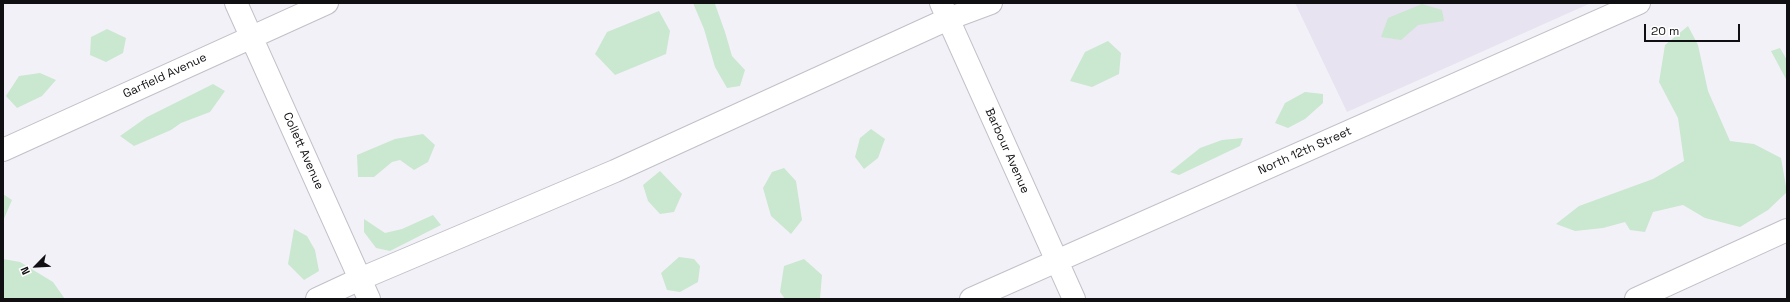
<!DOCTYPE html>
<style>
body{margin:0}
#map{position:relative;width:1790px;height:302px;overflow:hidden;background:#f3f1f8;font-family:"Space Grotesk",sans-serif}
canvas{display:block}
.frame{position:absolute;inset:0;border:4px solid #100f12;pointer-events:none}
.north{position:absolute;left:16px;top:246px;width:40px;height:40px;-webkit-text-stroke:3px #fff;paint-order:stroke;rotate:246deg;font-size:11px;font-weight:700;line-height:16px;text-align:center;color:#100f12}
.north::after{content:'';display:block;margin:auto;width:14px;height:18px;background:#100f12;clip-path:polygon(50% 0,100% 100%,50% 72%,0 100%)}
.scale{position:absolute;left:1644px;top:24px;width:96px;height:18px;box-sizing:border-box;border:2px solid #100f12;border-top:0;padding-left:5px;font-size:12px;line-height:14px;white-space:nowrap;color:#100f12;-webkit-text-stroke:3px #fff;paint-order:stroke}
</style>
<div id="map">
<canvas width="1790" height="302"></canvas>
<div class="frame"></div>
<div class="north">N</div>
<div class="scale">20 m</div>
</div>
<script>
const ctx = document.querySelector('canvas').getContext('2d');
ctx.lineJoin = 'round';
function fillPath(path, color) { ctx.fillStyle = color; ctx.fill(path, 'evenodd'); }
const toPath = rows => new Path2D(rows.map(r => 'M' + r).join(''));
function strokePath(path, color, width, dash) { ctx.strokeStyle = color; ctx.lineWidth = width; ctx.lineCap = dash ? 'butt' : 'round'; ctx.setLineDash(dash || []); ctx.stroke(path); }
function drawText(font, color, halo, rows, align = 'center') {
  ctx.font = font + ' "Space Grotesk",sans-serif'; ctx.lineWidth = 3; ctx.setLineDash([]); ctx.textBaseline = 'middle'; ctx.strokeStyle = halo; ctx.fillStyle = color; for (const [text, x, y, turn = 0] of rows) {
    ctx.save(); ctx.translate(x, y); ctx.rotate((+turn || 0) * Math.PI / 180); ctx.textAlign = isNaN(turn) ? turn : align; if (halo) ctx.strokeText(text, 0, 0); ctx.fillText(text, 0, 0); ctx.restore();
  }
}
fillPath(toPath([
 [1295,3,1591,3,1347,112]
]), '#e7e3f0');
fillPath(toPath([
 [693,3,715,4,725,32,732,56,745,70,740,86,727,88,715,67,704,29],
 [1422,4,1442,10,1444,21,1418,25,1401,40,1381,37,1388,18],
 [659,11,670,31,666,54,615,75,595,54,607,32],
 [1688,26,1698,45,1708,91,1730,141,1754,144,1781,158,1787,192,1768,210,1740,227,1705,218,1683,205,1653,212,1645,232,1630,230,1625,222,1603,228,1575,231,1556,224,1579,206,1653,179,1684,161,1678,118,1659,82,1665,45],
 [107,29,126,38,123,53,106,62,90,55,91,37],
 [1108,41,1121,53,1119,74,1092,87,1070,81,1085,52],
 [1780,48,1787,60,1787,81,1771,51],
 [40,73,56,80,42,96,17,108,6,96,19,76],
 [213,84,225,91,210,112,181,123,171,130,134,146,120,136,147,117],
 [1305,92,1323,94,1323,103,1305,119,1288,128,1275,123,1285,103],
 [871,129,885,139,878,158,864,169,855,157,860,138],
 [423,134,435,145,428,162,414,170,400,160,392,162,374,177,358,177,357,155,395,139],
 [1243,138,1240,146,1200,165,1179,175,1170,172,1200,148,1222,140],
 [784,168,796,181,802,220,791,234,771,216,763,188,772,172],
 [660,171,682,194,674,212,660,214,648,201,643,185],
 [3,194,12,200,3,221],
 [433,215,441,225,390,251,376,248,364,232,364,219,385,233,402,229],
 [294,229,307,236,315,250,319,271,304,280,288,264],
 [679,257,694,259,700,266,698,282,680,292,667,290,661,273],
 [3,259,20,262,53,282,65,299,3,299],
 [804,259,822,275,820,299,785,299,780,292,784,266]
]), '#cae7d0');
const minor = toPath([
 [236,3,369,299],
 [941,3,1074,299],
 [3,150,327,3],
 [317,299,360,279,615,171,948,19,991,3],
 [971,299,1639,3],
 [1636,299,1787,230]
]);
strokePath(minor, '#c2c0c7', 24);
strokePath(minor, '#fff', 22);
drawText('12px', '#100f12', '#fff', [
 ["Garfield Avenue",165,76,-25],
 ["Collett Avenue",303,151,66],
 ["Barbour Avenue",1007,151,66],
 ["North 12th Street",1305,151,-24]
]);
</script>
